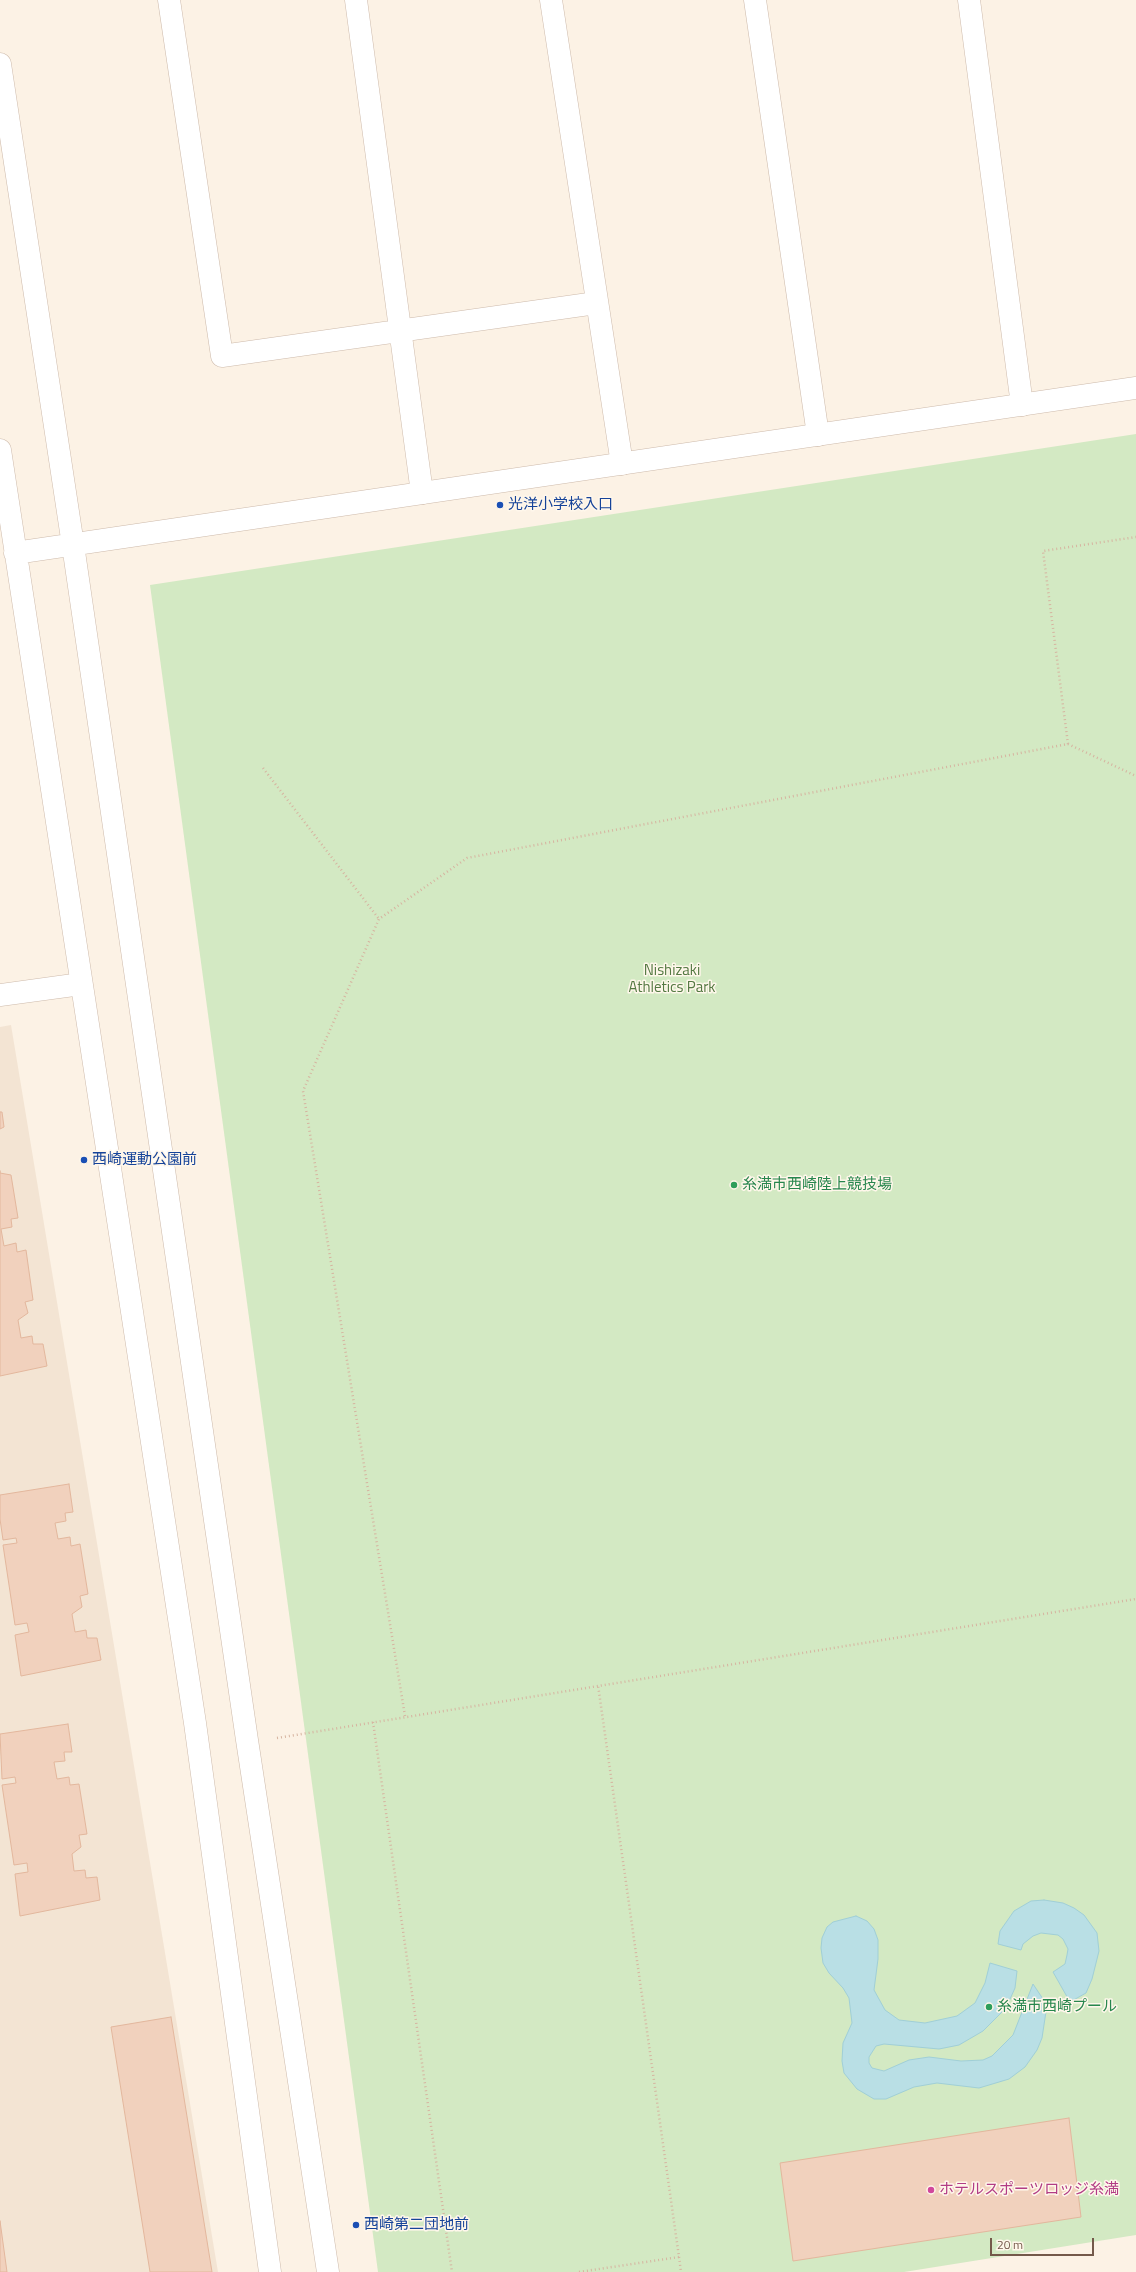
<!DOCTYPE html>
<meta charset="utf-8">
<style>
body{margin:0}
#map{position:relative;width:1136px;height:2272px;overflow:hidden;background:#fcf2e5;font-family:"Titillium Web",sans-serif}
canvas{display:block}
.scale{position:absolute;left:990px;top:2238px;width:104px;height:18px;box-sizing:border-box;border:2px solid #74594a;border-top:0;padding-left:5px;font-size:12px;line-height:14px;white-space:nowrap;color:#74594a;-webkit-text-stroke:3px #fff7eb;paint-order:stroke}
</style>
<div id="map">
<canvas width="1136" height="2272"></canvas>
<div class="scale">20 m</div>
</div>
<script>
const ctx = document.querySelector('canvas').getContext('2d');
ctx.lineJoin = 'round';
function fillPath(path, color) { ctx.fillStyle = color; ctx.fill(path, 'evenodd'); }
const toPath = rows => new Path2D(rows.map(r => 'M' + r).join(''));
function strokePath(path, color, width, dash) { ctx.strokeStyle = color; ctx.lineWidth = width; ctx.lineCap = dash ? 'butt' : 'round'; ctx.setLineDash(dash || []); ctx.stroke(path); }
function drawText(font, color, halo, rows, align = 'center') {
  ctx.font = font + ' "Titillium Web","Noto Sans JP",sans-serif'; ctx.lineWidth = 3; ctx.setLineDash([]); ctx.textBaseline = 'middle'; ctx.strokeStyle = halo; ctx.fillStyle = color; for (const [text, x, y, turn = 0] of rows) {
    ctx.save(); ctx.translate(x, y); ctx.rotate((+turn || 0) * Math.PI / 180); ctx.textAlign = isNaN(turn) ? turn : align; if (halo) ctx.strokeText(text, 0, 0); ctx.fillText(text, 0, 0); ctx.restore();
  }
}
fillPath(toPath([
 [11,1025,218,2272,0,2272,0,1027]
]), '#f3e4d3');
fillPath(toPath([
 [1136,434,1136,2235,904,2272,378,2272,150,585]
]), '#d3e9c3');
const water = toPath([
 [1044,1900,1063,1903,1074,1908,1084,1915,1097,1933,1099,1951,1092,1979,1086,1993,1070,2002,1053,1972,1065,1964,1067,1955,1068,1949,1063,1939,1058,1935,1041,1933,1033,1936,1023,1944,1021,1950,998,1944,1000,1931,1014,1911,1031,1901,1044,1900],
 [856,1916,867,1921,874,1929,878,1940,878,1959,874,1990,885,2010,899,2020,925,2023,957,2016,975,2003,985,1983,990,1963,1017,1971,1015,1988,1006,2008,983,2031,959,2045,939,2049,884,2044,876,2046,869,2057,869,2063,872,2068,884,2071,909,2060,929,2057,961,2061,983,2060,992,2056,1013,2035,1033,1984,1047,2005,1042,2038,1037,2050,1025,2067,1009,2079,979,2088,937,2083,914,2087,886,2099,874,2099,857,2089,844,2073,842,2061,843,2043,852,2023,849,1998,843,1988,829,1973,823,1963,821,1948,822,1938,827,1927,833,1922,856,1916]
]);
fillPath(water, '#b9dfe5');
strokePath(water, '#a0cfd7', 1);
const building = toPath([
 [0,1112,2,1112,4,1127,0,1129,0,1112],
 [0,1171,0,1173,11,1175,18,1218,11,1219,12,1227,1,1229,4,1246,16,1243,17,1252,26,1250,33,1300,25,1302,28,1313,18,1320,21,1338,32,1336,33,1344,43,1344,47,1366,0,1376,0,1171],
 [69,1484,73,1512,65,1513,66,1521,55,1523,58,1539,70,1537,71,1546,80,1544,88,1594,80,1596,82,1607,72,1614,75,1632,86,1630,87,1638,97,1638,101,1660,21,1676,15,1635,29,1632,27,1623,15,1625,3,1545,17,1543,16,1538,3,1540,0,1519,0,1495,69,1484],
 [68,1724,72,1752,64,1752,65,1761,54,1762,57,1779,69,1777,70,1785,79,1784,87,1834,79,1835,81,1847,72,1854,74,1871,85,1870,86,1878,97,1877,100,1900,20,1916,15,1874,28,1872,27,1863,14,1865,2,1785,16,1783,15,1777,2,1779,0,1734,68,1724],
 [171,2017,212,2272,150,2272,111,2027,171,2017],
 [1069,2118,1081,2217,793,2261,780,2163,1069,2118],
 [0,2221,7,2272,0,2272,0,2221]
]);
fillPath(building, '#f1d1bd');
strokePath(building, '#e3b79d', 1);
const minor = toPath([
 [169,0,222,356,596,303],
 [356,0,422,493],
 [551,0,622,464],
 [755,0,818,435],
 [969,0,1022,405],
 [0,995,81,984]
]);
const tertiary = toPath([
 [0,64,73,545,247,1740,328,2272],
 [0,450,195,1723,270,2272],
 [15,553,1136,388]
]);
strokePath(minor, '#cdbaab', 23);
strokePath(tertiary, '#cdbaab', 23);
strokePath(toPath([
 [1068,744,1043,551,1136,537],
 [263,768,379,919],
 [405,1716,303,1091,379,919,467,858,1068,744,1136,776],
 [373,1722,452,2272],
 [277,1738,1136,1599],
 [679,2257,681,2272],
 [579,2272,679,2257,598,1685]
]), '#d6b4a0', 2.5, [1, 3]);
strokePath(minor, '#fff', 22);
strokePath(tertiary, '#fff', 22);
for (const [x, y, r, color] of [
 [500,505,4,"#1a4fb4"],
 [84,1160,4,"#1a4fb4"],
 [734,1185,4,"#2e9e5b"],
 [989,2007,4,"#2e9e5b"],
 [931,2190,4,"#d1479c"],
 [356,2225,4,"#1a4fb4"]
]) { const dot = new Path2D(); dot.arc(x, y, r, 0, 2 * Math.PI); ctx.fillStyle = color; ctx.fill(dot); strokePath(dot, '#fff7eb', 1.5); }
drawText('15px', '#164399', '#fff7eb', [
 ["光洋小学校入口",508,505],
 ["西崎運動公園前",92,1160],
 ["西崎第二団地前",364,2225]
], 'left');
drawText('15px', '#547942', '#fff7eb', [
 ["Nishizaki",672,971],
 ["Athletics Park",672,988]
]);
drawText('15px', '#27864d', '#fff7eb', [
 ["糸満市西崎陸上競技場",742,1185],
 ["糸満市西崎プール",997,2007]
], 'left');
drawText('15px', '#b23c85', '#fff7eb', [
 ["ホテルスポーツロッジ糸満",939,2190]
], 'left');
</script>
